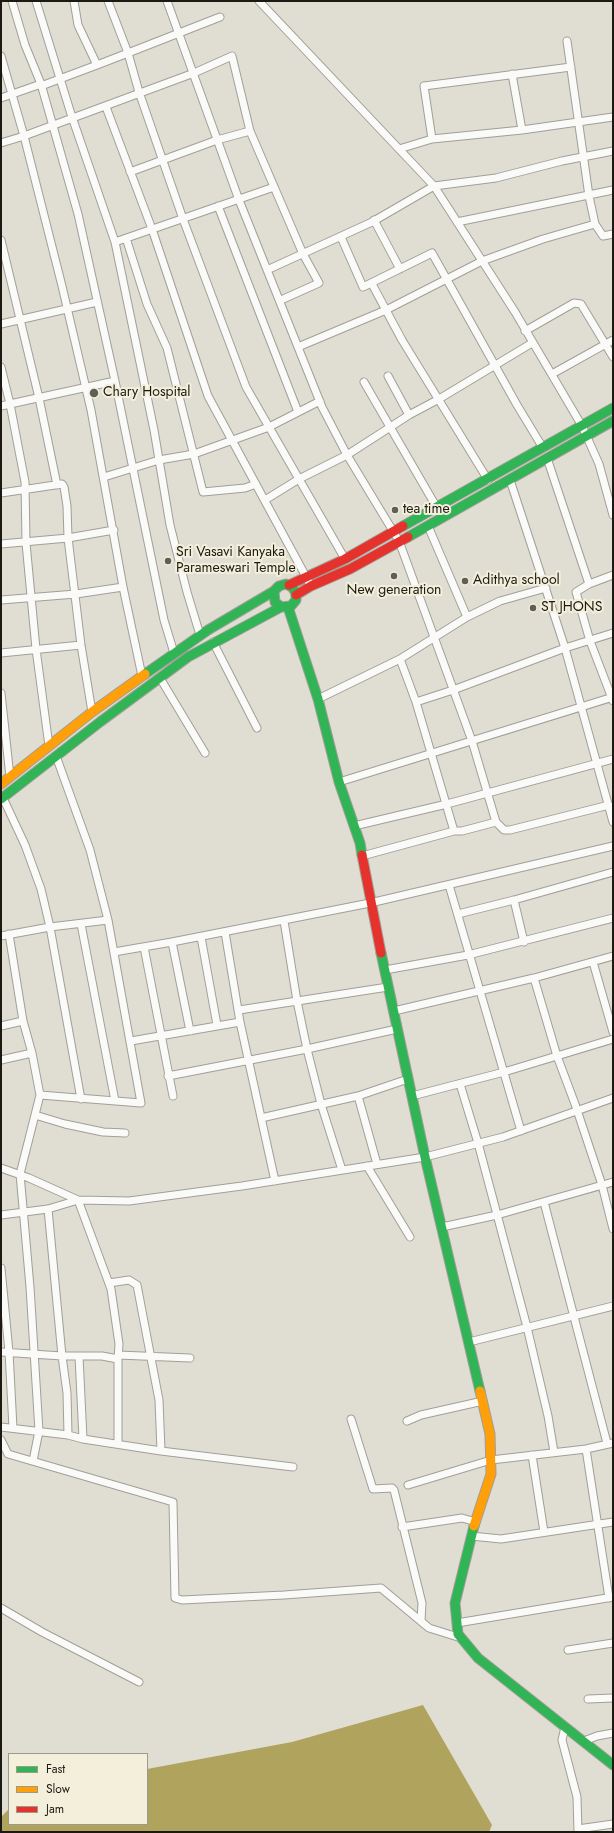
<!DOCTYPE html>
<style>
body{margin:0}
#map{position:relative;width:614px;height:1833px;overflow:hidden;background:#e0ded3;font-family:Jost,sans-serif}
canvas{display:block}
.frame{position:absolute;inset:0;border:2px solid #1b1912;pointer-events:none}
.legend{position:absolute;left:8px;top:1753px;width:140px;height:72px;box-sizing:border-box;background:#f3efdb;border:1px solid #9d998b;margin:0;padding:5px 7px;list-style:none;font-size:12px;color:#1b1912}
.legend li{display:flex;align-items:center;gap:8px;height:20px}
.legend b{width:20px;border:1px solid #9d998b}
</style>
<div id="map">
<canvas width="614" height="1833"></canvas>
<div class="frame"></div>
<ul class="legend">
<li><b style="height:5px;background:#30b455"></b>Fast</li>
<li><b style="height:5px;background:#ff9f0a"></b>Slow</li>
<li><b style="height:5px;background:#e5322d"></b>Jam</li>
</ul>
</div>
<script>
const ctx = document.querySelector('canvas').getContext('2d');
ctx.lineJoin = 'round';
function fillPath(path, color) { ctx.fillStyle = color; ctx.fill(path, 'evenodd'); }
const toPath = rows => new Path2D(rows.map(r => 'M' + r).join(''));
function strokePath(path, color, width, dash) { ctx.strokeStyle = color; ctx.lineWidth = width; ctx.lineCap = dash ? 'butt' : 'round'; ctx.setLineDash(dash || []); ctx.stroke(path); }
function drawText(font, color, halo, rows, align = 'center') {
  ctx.font = font + ' Jost,sans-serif'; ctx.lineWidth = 4; ctx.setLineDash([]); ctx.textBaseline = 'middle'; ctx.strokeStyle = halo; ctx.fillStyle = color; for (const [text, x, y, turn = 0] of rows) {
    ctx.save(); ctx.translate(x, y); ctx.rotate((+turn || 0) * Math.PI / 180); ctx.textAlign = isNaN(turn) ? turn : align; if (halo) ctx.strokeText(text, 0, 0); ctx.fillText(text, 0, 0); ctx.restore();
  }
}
fillPath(toPath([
 [423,1705,492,1825,489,1832,1,1832,1,1817,9,1809,9,1824,147,1824,147,1769,292,1742]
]), '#afa35d');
const street = toPath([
 [12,1,25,45,41,84,78,214,115,381,164,620,174,653],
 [36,1,71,114,115,242,154,430,170,525,187,592,200,635],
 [167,1,239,200,322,407,347,455,399,541,472,741,496,822,504,830,510,830,609,805],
 [259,1,434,186,515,312,582,426,599,464,613,515],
 [220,17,128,53,139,92,183,219,246,387,345,559],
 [567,41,589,196,595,224,603,236,613,234],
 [1,56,24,136,194,73,232,56,250,131,303,254,319,283,281,300],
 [97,65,128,53,108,1],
 [512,74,522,130],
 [41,86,97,65,78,25,74,1],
 [1,98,41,84],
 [106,107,152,229,208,396,311,586],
 [432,139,424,86,571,67],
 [1,143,24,136,62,286,91,410,123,587,142,676],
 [399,149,432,139,522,130,613,117],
 [130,172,217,140,250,131],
 [218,206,298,412],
 [374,220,400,269],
 [457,222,613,190],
 [341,237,363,287,432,253,517,405,543,448],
 [126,238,147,304,167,348,203,492,245,488,256,484],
 [1,240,39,398,57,485],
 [115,242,274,187],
 [267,270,372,222,434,186,496,178,562,161,613,151],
 [372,284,402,340,488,480],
 [1,324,97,302],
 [525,331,574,303,581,304,613,357],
 [298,347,386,310,482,261,543,239,595,224],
 [1,367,10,404,1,406],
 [552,374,613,340],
 [388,376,409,415],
 [364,382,437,508],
 [547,458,589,584],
 [104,477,159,460,194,454,269,427,320,401],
 [510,480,565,648,613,822],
 [1,493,62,484,64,487,67,506,68,538,81,645,92,712],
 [265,500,299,479,347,455,409,415,439,399,532,343],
 [428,526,467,617],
 [1,544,68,538,114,530],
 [1,600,76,594,123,587],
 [213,642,257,728],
 [1,653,81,645],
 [400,659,416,702,454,831],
 [160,678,205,753],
 [1,693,10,777],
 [318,699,400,659,467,617,500,601,546,588],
 [613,701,590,641,576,592,589,584,613,575],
 [416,702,453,690,565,648,613,633],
 [49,746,36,649,26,543,25,482,10,404,115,381],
 [339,782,613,697],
 [3,798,25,845,41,889,50,927,81,1099],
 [354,826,447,804,613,759],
 [362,856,454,831,462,831,496,822],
 [449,885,521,1131],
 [514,900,524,942],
 [458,914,514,900,613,872],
 [284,921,297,1001,307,1049,321,1104,342,1170],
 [81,924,115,1101],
 [225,932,240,1022,275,1181],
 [9,934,23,1021,32,1053,40,1095,20,1174,30,1287,39,1431,33,1461],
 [1,936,50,927,108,920],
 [201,937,217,1025],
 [144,947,173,1096],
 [114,952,172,942],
 [593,962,613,1032],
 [385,970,468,955,613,918],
 [534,978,557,1056,575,1104,602,1185,613,1229],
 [239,1010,388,987],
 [394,1011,534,978,613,956],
 [1,1026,23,1021],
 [190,1031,172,942,370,903,613,846],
 [131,1041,240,1022],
 [1,1060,32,1053],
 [168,1076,307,1049,397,1029],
 [460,1084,478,1143,527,1327,548,1416,554,1452],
 [40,1095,141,1103,108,920,90,850,56,756],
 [358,1096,377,1164],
 [412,1096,504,1072,613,1039],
 [35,1115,65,1124,103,1132,125,1133],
 [261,1118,358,1096,408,1079],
 [367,1166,410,1237],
 [1,1168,29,1178,78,1200,129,1201,242,1186,425,1157,503,1137,613,1098],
 [544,1202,607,1443],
 [48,1209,62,1356,67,1393,68,1435],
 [1,1215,48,1209,78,1200,111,1289,119,1344,118,1359,102,1356,62,1356,1,1352],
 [442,1227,497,1215,613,1182],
 [1,1268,9,1352,13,1428],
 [109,1283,129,1280,137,1285,159,1400,161,1451],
 [469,1342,613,1306],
 [118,1355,190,1358],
 [79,1356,83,1439],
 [118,1359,118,1444],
 [351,1419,373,1489,392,1488,394,1490,422,1603,421,1621],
 [407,1421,421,1415,483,1401],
 [1,1427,68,1435,83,1439,161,1451,293,1467],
 [1,1440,8,1454,173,1502,175,1598,182,1600,284,1595,381,1588,429,1628,461,1638],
 [586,1449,609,1598],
 [532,1455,544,1532],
 [408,1485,491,1460,586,1449,613,1443],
 [402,1527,462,1518,476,1522],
 [471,1536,501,1539,613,1522],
 [1,1608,42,1632,139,1682],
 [457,1623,613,1597],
 [568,1650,613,1643],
 [588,1699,613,1698],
 [565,1727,562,1740,577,1797,578,1832],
 [584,1741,597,1736,613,1733],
 [578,1829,613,1824]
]);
const fast = toPath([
 [403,526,613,408],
 [408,537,613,421],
 [288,607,318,699,339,782,360,843,362,855],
 [145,674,208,630,274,591,279,586,286,584,292,587,296,593,296,600,291,606,281,607,275,602,274,591],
 [1,799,100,722,188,657,281,607],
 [381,953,425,1157,480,1391],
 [474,1526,455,1603,458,1634,478,1658,613,1765]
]);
const slow = toPath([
 [1,784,92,712,145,674],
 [474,1526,491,1474,490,1434,480,1391]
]);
const jam = toPath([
 [289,585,345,559,403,526],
 [296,595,311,586,350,569,408,537],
 [362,855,381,953]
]);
strokePath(street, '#a19f97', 9);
strokePath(fast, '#a19f97', 11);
strokePath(slow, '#a19f97', 11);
strokePath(jam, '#a19f97', 11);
strokePath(street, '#fafaf8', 7);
strokePath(fast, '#30b455', 9);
strokePath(slow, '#ff9f0a', 9);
strokePath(jam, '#e5322d', 9);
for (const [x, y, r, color] of [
 [94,393,5,"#605e56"],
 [395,510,4,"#605e56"],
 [168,561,4,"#605e56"],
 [394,576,4,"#605e56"],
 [465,581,4,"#605e56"],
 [533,608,4,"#605e56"]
]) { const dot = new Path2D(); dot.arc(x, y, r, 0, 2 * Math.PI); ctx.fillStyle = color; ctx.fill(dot); strokePath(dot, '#f3efdb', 1.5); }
drawText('14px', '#1b1912', '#f3efdb', [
 ["Chary Hospital",103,393],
 ["tea time",403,510],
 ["Sri Vasavi Kanyaka",176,553],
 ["Parameswari Temple",176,569],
 ["Adithya school",473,581],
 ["New generation",394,591,"center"],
 ["ST JHONS",541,608]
], 'left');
</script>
